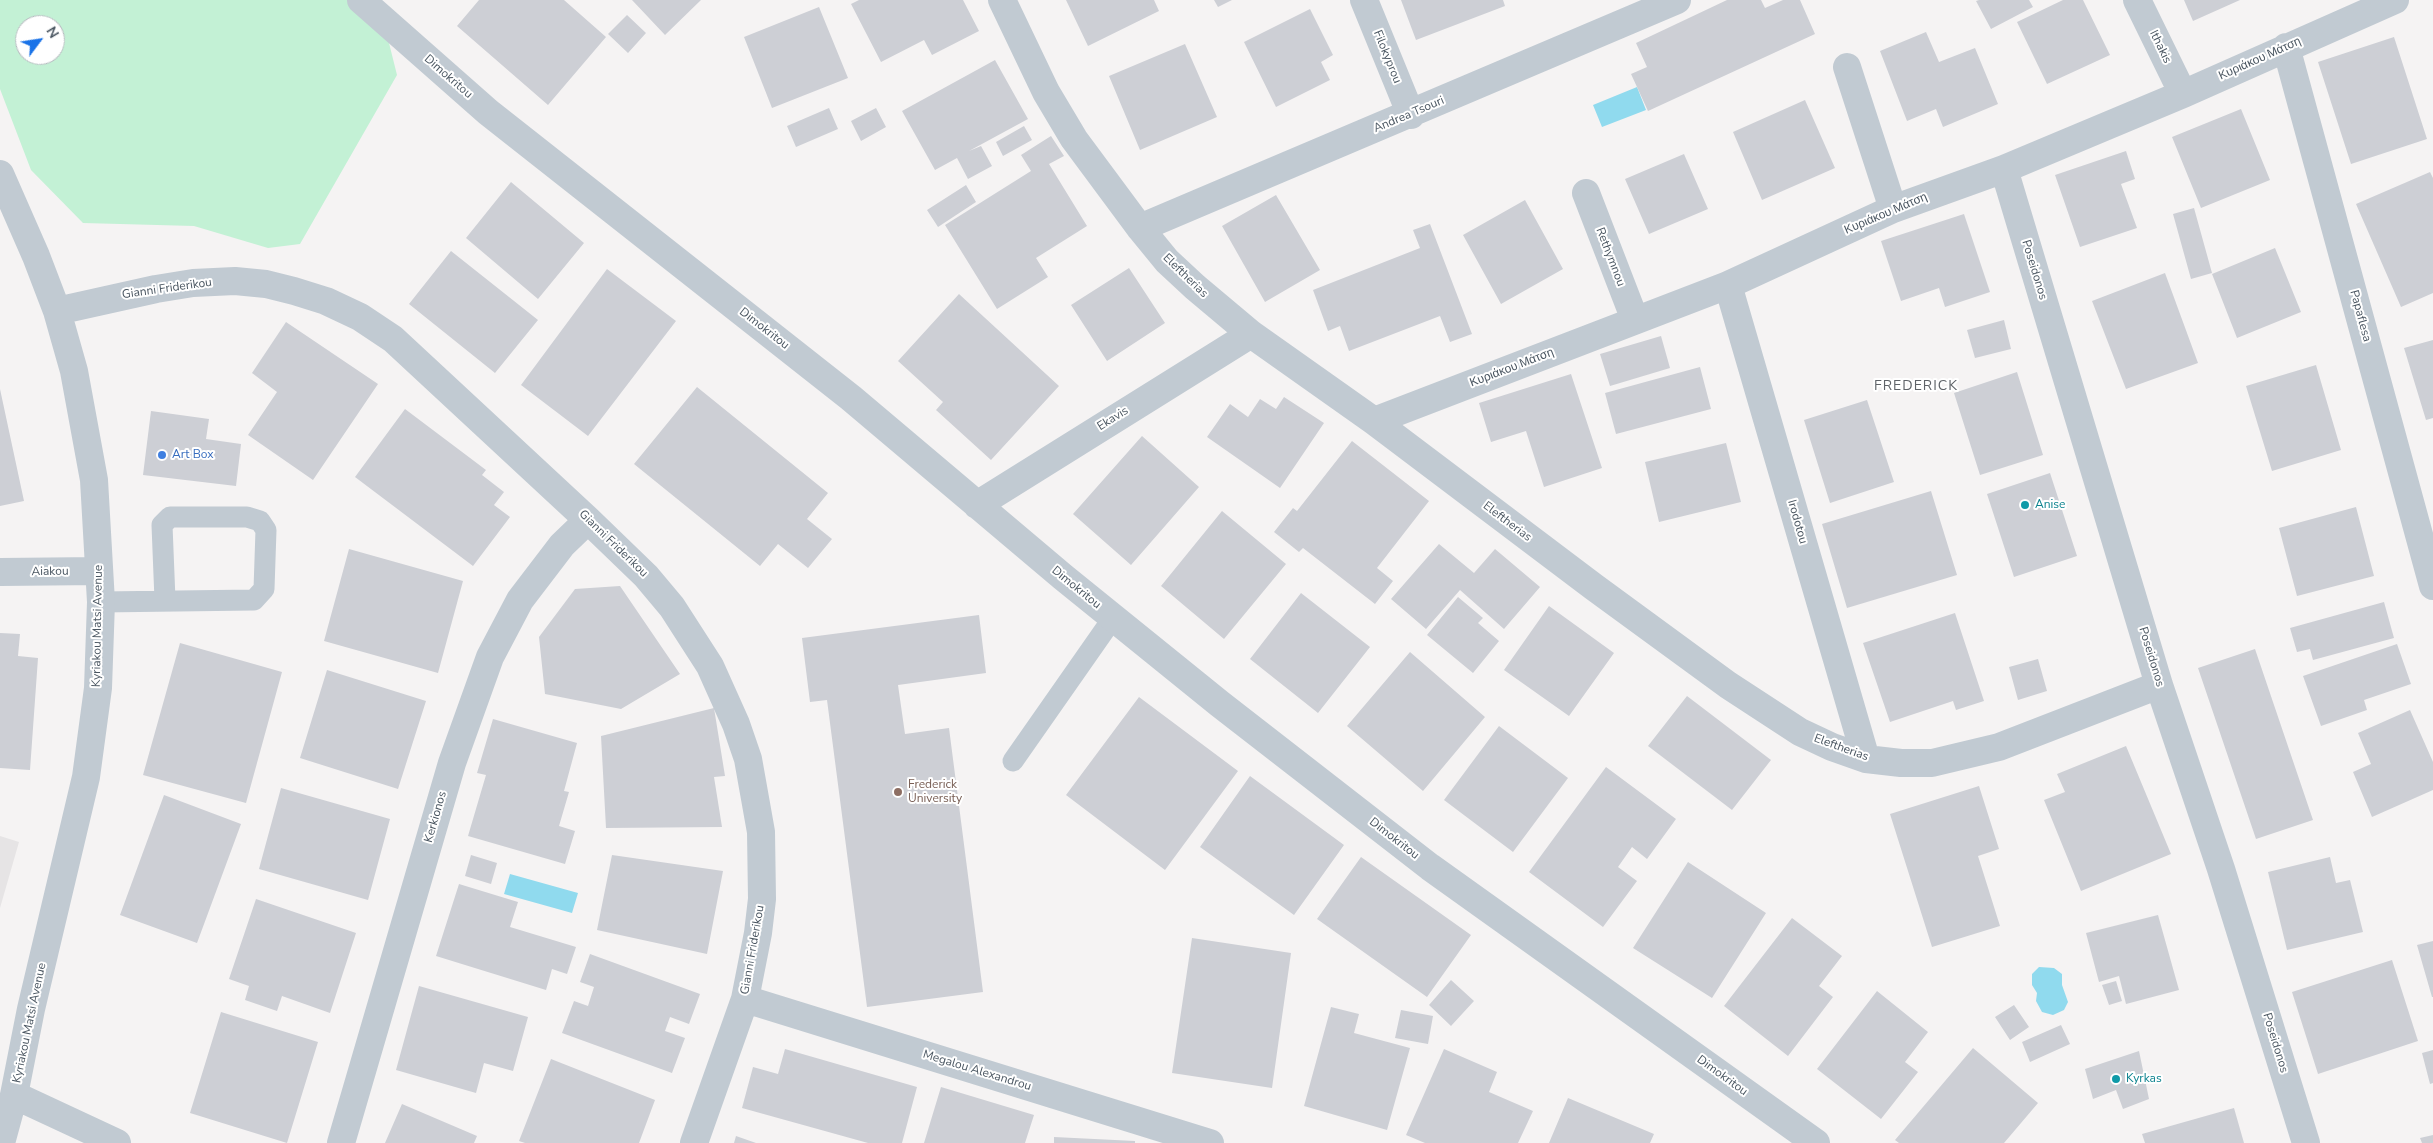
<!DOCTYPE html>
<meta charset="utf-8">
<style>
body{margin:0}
#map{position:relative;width:2433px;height:1143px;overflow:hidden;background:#f5f3f3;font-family:"Nunito Sans",sans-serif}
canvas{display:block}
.north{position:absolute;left:15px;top:15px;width:50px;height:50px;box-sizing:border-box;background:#fff;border:1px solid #b7bbc0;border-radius:50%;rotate:59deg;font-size:14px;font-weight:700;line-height:20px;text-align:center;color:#4a5661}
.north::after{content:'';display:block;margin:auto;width:18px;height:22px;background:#1a73e8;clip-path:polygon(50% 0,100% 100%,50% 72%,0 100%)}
</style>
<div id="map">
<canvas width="2433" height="1143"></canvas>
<div class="north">N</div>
</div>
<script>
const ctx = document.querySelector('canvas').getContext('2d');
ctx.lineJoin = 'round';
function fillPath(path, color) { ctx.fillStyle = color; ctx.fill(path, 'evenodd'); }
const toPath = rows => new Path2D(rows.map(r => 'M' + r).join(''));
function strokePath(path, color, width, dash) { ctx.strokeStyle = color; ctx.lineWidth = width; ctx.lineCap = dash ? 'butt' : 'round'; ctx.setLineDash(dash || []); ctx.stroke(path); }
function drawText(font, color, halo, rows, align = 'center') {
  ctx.font = font + ' "Nunito Sans",sans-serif'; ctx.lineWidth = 4; ctx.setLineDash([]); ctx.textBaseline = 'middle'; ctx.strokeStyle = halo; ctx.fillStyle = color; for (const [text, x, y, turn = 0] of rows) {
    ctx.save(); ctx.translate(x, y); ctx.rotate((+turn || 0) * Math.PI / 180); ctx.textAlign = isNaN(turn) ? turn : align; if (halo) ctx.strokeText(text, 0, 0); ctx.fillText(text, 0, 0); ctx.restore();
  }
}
fillPath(toPath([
 [0,836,19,842,0,908]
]), '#e6e4e5');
fillPath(toPath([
 [0,0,348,0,386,31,397,75,300,244,268,248,194,226,83,223,31,170,0,89],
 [25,25,55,25,55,55,25,55]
]), '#c3f1d5');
fillPath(toPath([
 [1637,87,1646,110,1602,127,1593,105],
 [510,874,578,893,572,913,504,894],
 [2039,967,2054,968,2062,974,2062,985,2068,1002,2064,1010,2053,1015,2042,1012,2036,1001,2037,993,2032,985,2032,974]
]), '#90daee');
fillPath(toPath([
 [479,0,564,0,606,37,548,105,457,26],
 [632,0,701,0,665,35],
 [859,0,963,0,979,31,932,55,924,40,881,62,851,4],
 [1066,0,1154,0,1159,11,1088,46],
 [1214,0,1232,0,1218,7],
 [1401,0,1503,0,1505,6,1416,40],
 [1727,0,1761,0,1765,8,1783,0,1800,0,1815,34,1648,111,1631,74,1647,67,1636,43],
 [1979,0,2029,0,2033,7,1991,29,1976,1],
 [2063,0,2083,0,2110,55,2047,84,2017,22],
 [2184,0,2240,0,2193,21],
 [819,7,848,78,772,108,744,37],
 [1310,9,1333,55,1321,62,1330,80,1276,107,1244,42],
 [627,15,646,33,628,53,608,34],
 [1926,32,1939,62,1975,48,1998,104,1943,127,1936,109,1907,121,1880,51],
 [2394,37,2427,139,2351,164,2318,62],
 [1185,44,1217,117,1140,150,1109,76],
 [995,60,1028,119,969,151,981,146,992,166,968,179,957,158,935,170,902,111],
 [1805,100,1835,168,1762,200,1733,132],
 [829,108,838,129,796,147,787,126],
 [876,108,886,127,861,141,851,121],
 [2241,109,2270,180,2201,208,2172,137],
 [1024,126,1032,140,1003,156,996,142],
 [1051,136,1064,156,1049,164,1087,226,1036,258,1048,277,997,309,945,225,1031,171,1021,155],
 [2126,151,2135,179,2121,184,2137,228,2080,247,2055,175],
 [1684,154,1708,209,1649,234,1625,179],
 [2430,172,2433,178,2433,293,2401,307,2356,204],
 [511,182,584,243,538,299,466,238],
 [966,185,976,202,938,227,927,210],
 [1276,195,1320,270,1265,302,1222,226],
 [1525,200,1563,269,1501,304,1463,235],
 [2194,208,2212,273,2191,279,2173,214],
 [1964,214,1990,292,1945,307,1939,288,1901,301,1881,241],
 [1430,224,1472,334,1450,342,1440,316,1349,351,1340,326,1328,331,1313,290,1420,248,1413,230],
 [2275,248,2301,312,2237,338,2212,274],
 [451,251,538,320,495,373,409,304],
 [1129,268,1165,323,1107,361,1071,305],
 [607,269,676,321,588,436,521,385],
 [2165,273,2198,363,2126,389,2092,301],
 [959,294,1059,386,991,460,936,410,943,402,898,361],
 [2004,320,2011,349,1975,358,1967,330],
 [286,322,378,384,313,480,248,435,277,392,252,373],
 [1661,336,1670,368,1610,386,1600,354],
 [2433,340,2433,418,2426,420,2404,348],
 [2316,365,2341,450,2272,471,2246,386],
 [1700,367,1711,409,1616,434,1605,393],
 [2017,372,2043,455,1980,475,1954,393],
 [1571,374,1602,468,1544,487,1526,431,1491,442,1479,403],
 [697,387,828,493,807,519,832,539,808,568,778,544,760,566,634,464],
 [0,389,24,501,0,506],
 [1284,397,1324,423,1280,488,1207,437,1230,404,1248,417,1260,399,1276,409],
 [1867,400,1894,482,1830,503,1804,420],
 [405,409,486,470,482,475,504,492,494,505,510,517,473,566,355,477],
 [151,411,209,419,206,439,241,444,236,486,143,475],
 [1142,436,1199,487,1131,565,1073,514],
 [1352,441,1429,501,1377,568,1393,581,1375,604,1303,548,1299,552,1274,532,1293,508,1297,511],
 [1726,443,1741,502,1659,522,1645,462],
 [2050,473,2077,556,2014,577,1987,494],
 [1931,491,1957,575,1847,608,1822,524],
 [2356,507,2374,576,2297,596,2279,528],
 [1222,511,1286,564,1224,639,1161,586],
 [1439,544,1474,573,1495,549,1540,587,1504,629,1460,590,1426,629,1391,599],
 [349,549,463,581,438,673,324,641],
 [620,586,680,674,621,709,545,694,539,637,575,589],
 [1301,593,1370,647,1318,713,1250,659],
 [1458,597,1483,618,1478,623,1499,641,1473,673,1427,635],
 [2384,602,2394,638,2313,660,2310,649,2297,652,2290,628],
 [1549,606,1614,653,1569,716,1504,670],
 [1955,613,1984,701,1956,710,1953,701,1890,722,1863,643],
 [979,615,986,673,898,685,905,734,949,728,983,992,867,1007,827,700,810,702,802,638],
 [0,633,20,634,18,656,38,658,30,770,0,768],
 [180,643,282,672,246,803,143,775],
 [2397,644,2411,684,2364,700,2367,710,2321,726,2303,676],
 [2255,649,2313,820,2256,839,2198,668],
 [1410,652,1485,717,1423,791,1347,726],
 [2038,659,2047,691,2018,700,2009,667],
 [327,670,426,701,398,789,300,758],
 [1687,696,1771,760,1732,810,1648,746],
 [1139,697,1238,771,1165,870,1066,795],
 [714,708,725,776,714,777,722,827,606,828,601,736],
 [2410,710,2433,762,2433,790,2372,817,2353,772,2371,764,2358,733],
 [493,719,577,743,564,791,569,792,559,826,575,831,565,864,468,836,486,775,477,773],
 [1499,726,1568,778,1513,852,1444,800],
 [2126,746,2171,854,2081,891,2044,800,2065,792,2057,774],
 [1606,767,1676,819,1647,859,1632,847,1618,867,1637,881,1603,927,1529,872],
 [1250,776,1344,845,1294,915,1200,847],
 [1979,786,1999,849,1978,856,2000,926,1932,947,1890,814],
 [281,788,390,819,368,900,259,869],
 [164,795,241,824,197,943,120,915],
 [471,855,497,863,491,884,465,876],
 [612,855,723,871,707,954,597,930],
 [1361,857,1471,935,1427,997,1317,919],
 [2330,857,2336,883,2350,880,2363,932,2287,950,2268,872],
 [1688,862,1766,913,1712,998,1633,948],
 [459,884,518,902,510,927,576,947,567,974,552,969,546,990,436,956],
 [256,899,356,933,330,1013,282,996,277,1011,245,1000,249,986,229,979],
 [2158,915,2179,990,2126,1004,2119,976,2099,982,2086,933],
 [1792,918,1842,956,1819,986,1833,997,1788,1056,1724,1006],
 [1192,938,1291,953,1272,1088,1172,1073],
 [2433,941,2433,997,2432,997,2417,945],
 [590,954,700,994,689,1024,670,1017,665,1031,685,1038,672,1073,562,1033,574,1001,588,1006,594,987,580,982],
 [2392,960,2418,1041,2318,1074,2292,992],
 [1451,980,1474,1001,1451,1026,1429,1005],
 [2116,981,2122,1001,2109,1005,2102,985],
 [419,986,528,1017,513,1071,484,1063,476,1093,396,1070],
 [1877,991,1928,1032,1905,1062,1918,1072,1881,1119,1817,1069],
 [2014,1005,2029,1027,2010,1040,1995,1017],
 [1331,1007,1359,1014,1354,1033,1410,1048,1387,1130,1304,1106],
 [1401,1010,1433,1016,1428,1044,1395,1038],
 [221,1012,318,1042,287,1143,190,1113],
 [2061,1025,2070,1044,2030,1062,2022,1042],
 [1973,1048,2038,1103,2004,1143,1899,1143,1895,1140],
 [785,1049,917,1087,902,1143,868,1143,742,1108,753,1067,778,1074],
 [1444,1049,1497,1072,1489,1092,1533,1111,1518,1143,1425,1143,1406,1135],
 [2433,1050,2433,1083,2430,1084,2422,1053],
 [2139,1051,2149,1099,2123,1109,2116,1090,2093,1099,2085,1069],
 [551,1059,655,1100,639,1143,525,1143,519,1141],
 [941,1087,1034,1115,1025,1143,924,1143],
 [1568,1098,1654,1134,1650,1143,1549,1143],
 [402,1104,477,1136,474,1143,385,1143],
 [2234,1108,2244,1143,2145,1143,2142,1134],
 [2433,1135,2433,1143,2422,1143,2420,1138],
 [736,1136,756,1143,734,1143],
 [1054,1137,1135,1141,1135,1143,1054,1143]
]), '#cdcfd5');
strokePath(toPath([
 [101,602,254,600,264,589,266,530,260,521,247,517,170,517,162,525,165,600],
 [1013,761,1113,618]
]), '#c1cad2', 21);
strokePath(toPath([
 [361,0,488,112,851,398,1063,577,1220,704,1430,867,1816,1143],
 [1002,0,1046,92,1074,139,1140,228,1167,261,1195,287,1251,334,1374,421,1594,587,1728,685,1800,732,1832,747,1866,759,1901,763,1932,763,1999,747,2159,685],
 [1364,0,1411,115],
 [2137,0,2183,94],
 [2286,47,2433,586],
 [1847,67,1893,209],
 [2004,169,2159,685,2221,869,2306,1143],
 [0,174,36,256,57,311,74,371,94,480,101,602,98,688,86,777,31,1009,14,1095,1,1143],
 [1586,193,1635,320],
 [1140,228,1677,0],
 [1728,285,1866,759],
 [57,311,156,289,193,283,235,281,266,284,294,291,326,301,360,317,393,339,588,520,646,576,672,607,710,666,736,724,748,759,761,832,762,899,758,933,745,999,694,1143],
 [1374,421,1728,285,1893,209,2004,169,2183,94,2395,0],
 [977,505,1251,334],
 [0,572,99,571],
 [745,999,1210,1143],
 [14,1095,117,1143],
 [341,1143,452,763,490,657,520,600,562,545,588,520]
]), '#c1cad2', 28);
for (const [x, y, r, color] of [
 [162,455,5,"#3f7fe0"],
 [2025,505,5,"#0f9aa8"],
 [898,792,5,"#8d6e63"],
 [2116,1079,5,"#0f9aa8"]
]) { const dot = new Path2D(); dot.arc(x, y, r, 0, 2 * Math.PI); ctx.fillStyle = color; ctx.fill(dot); strokePath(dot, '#fff', 2); }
drawText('12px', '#4a5661', '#fff', [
 ["Ithakis",2160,47,64],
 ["Filokyprou",1387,57,68],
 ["Κυριάκου Μάτση",2260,59,-24],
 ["Dimokritou",448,77,41],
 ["Andrea Tsouri",1409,115,-23],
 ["Κυριάκου Μάτση",1886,214,-23],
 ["Rethymnou",1610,257,69],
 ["Poseidonos",2034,270,73],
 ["Eleftherias",1185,276,44],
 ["Gianni Friderikou",167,289,-8],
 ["Papaflesa",2360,316,75],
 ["Dimokritou",764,329,38],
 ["Κυριάκου Μάτση",1512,368,-21],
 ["Ekavis",1113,419,-32],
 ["Eleftherias",1507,522,37],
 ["Irodotou",1797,522,74],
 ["Gianni Friderikou",613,544,44],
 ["Aiakou",50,572,-1],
 ["Dimokritou",1076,588,39],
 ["Kyriakou Matsi Avenue",98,626,-89],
 ["Poseidonos",2151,657,73],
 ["Eleftherias",1841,748,20],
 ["Kerkionos",436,817,-74],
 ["Dimokritou",1394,839,38],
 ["Gianni Friderikou",753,950,-80],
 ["Kyriakou Matsi Avenue",30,1023,-78],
 ["Poseidonos",2275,1043,73],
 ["Megalou Alexandrou",977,1071,17],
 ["Dimokritou",1722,1076,36]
]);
drawText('12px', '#366cbe', '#fff', [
 ["Art Box",172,455]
], 'left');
drawText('12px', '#0d838f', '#fff', [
 ["Anise",2035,505],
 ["Kyrkas",2126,1079]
], 'left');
drawText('12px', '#785e54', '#fff', [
 ["Frederick",908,785],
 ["University",908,799]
], 'left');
ctx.letterSpacing = '1px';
drawText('14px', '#5f6368', '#fff', [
 ["FREDERICK",1916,387]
]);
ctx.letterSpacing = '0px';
</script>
